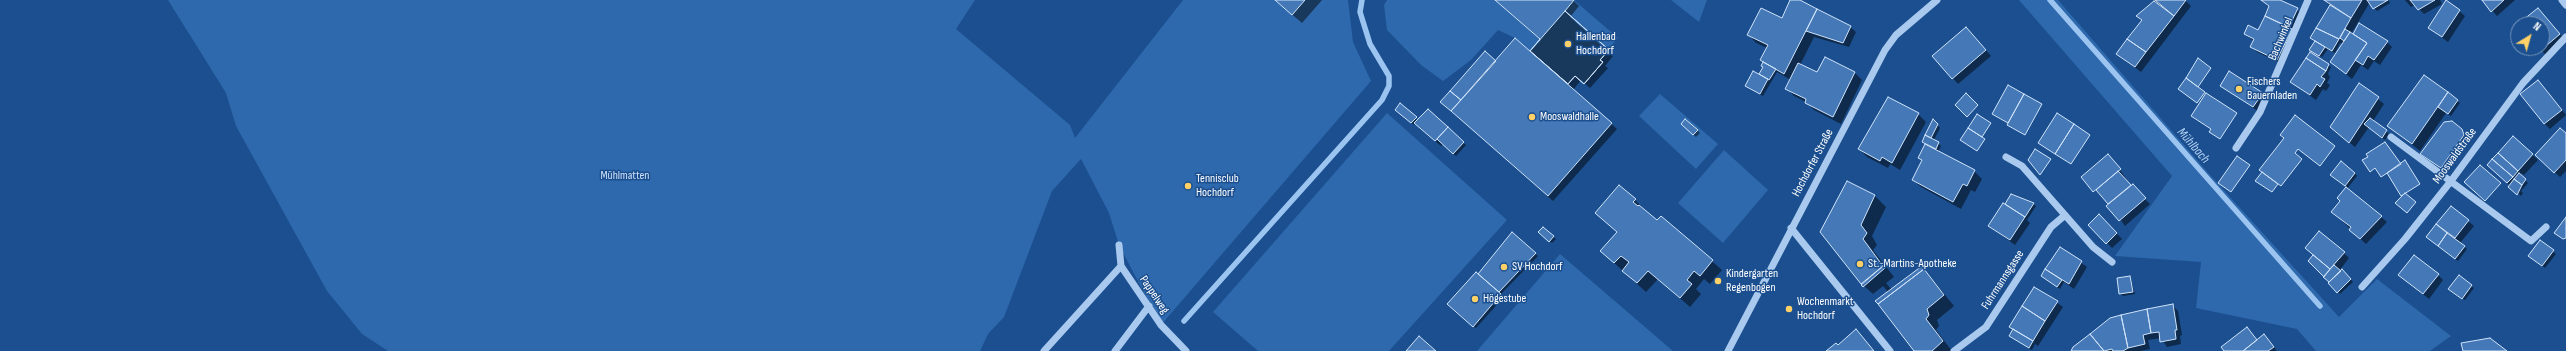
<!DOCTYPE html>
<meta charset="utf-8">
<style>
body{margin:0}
#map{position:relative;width:2566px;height:351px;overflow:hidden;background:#1b4f8f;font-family:"Sofia Sans Condensed",sans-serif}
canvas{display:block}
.north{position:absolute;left:2510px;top:16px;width:40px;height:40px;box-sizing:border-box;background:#1b4f8f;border:1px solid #7695bc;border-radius:50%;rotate:37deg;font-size:11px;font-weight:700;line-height:16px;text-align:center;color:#fff}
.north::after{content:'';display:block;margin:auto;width:14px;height:18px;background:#ffd166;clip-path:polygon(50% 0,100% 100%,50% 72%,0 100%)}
</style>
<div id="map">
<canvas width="2566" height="351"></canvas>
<div class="north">N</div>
</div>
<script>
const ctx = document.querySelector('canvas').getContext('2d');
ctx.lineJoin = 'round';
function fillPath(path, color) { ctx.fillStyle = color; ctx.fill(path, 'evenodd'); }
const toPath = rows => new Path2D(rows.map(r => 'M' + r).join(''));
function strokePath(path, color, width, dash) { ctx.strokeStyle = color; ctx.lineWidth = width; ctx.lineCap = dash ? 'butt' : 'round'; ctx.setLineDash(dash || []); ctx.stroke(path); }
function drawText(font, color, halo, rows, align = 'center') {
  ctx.font = font + ' "Sofia Sans Condensed",sans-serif'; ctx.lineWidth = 3; ctx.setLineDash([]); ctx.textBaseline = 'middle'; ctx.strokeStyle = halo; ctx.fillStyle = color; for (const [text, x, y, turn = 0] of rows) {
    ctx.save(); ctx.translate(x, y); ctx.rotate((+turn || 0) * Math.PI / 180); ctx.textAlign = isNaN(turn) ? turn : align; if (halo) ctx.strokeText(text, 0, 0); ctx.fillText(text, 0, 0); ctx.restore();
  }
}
fillPath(toPath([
 [168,0,975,0,956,29,1070,125,1075,138,1183,0,1348,0,1353,42,1371,81,1161,325,1119,245,1109,213,1081,159,1052,191,1004,317,988,334,980,351,388,351,362,334,327,291,236,126,226,93],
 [1387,0,1574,0,1618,38,1600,59,1603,62,1584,84,1575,76,1568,84,1515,38,1498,30,1471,60,1443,81,1421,65,1387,30,1384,5],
 [1671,0,1707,0,1699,22],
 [2019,0,2058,0,2210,175,2339,317,2377,279,2451,336,2430,351,2316,351,2297,329,2196,308,2201,262,2115,256,2172,176],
 [1660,94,1718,144,1696,169,1639,116],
 [1387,113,1507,220,1389,351,1258,351,1213,312],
 [1724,150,1768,190,1723,243,1678,203],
 [1560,254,1673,351,1477,351]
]), '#2e69ad');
fillPath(toPath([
 [1275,0,1322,0,1302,23],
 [1495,0,1573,0,1579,6,1570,17,1613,56,1605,66,1608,68,1590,88,1581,80,1573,90,1617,129,1553,201,1442,102,1485,53,1496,62,1530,52,1541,40],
 [1791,0,1798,0,1850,27,1856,32,1849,47,1814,37,1800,65,1818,74,1854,72,1862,80,1841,124,1814,110,1806,102,1794,96,1787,88,1791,80,1777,72,1763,96,1749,88,1764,68,1761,60,1767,48,1756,43,1749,35,1783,20],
 [2155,0,2185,0,2191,6,2141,72,2118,54,2142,21,2137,16],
 [2262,0,2281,0,2303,14,2282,64,2257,52,2252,47,2254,41,2245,34,2258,31,2269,7],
 [2325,0,2388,0,2390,3,2377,11,2370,2,2351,34,2387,42,2392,47,2380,65,2374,61,2368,70,2361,65,2352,79,2331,62,2343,44,2340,43,2335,53,2328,49,2322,57,2311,50,2330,6],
 [2405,0,2440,0,2442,4,2424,14,2415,5,2411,7],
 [2483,0,2515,0,2497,16],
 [2459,11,2465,16,2448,42,2429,28],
 [2543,14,2565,40,2546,55,2539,48,2542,48,2542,24,2520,24],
 [1972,34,1991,56,1958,84,1934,56],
 [2310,53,2331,67,2328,74,2330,77,2327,83,2330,85,2326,91,2323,89,2316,100,2291,82],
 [2359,84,2384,104,2373,121,2389,134,2385,140,2369,127,2355,147,2331,127],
 [2221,85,2262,93,2267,99,2259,112],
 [2543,86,2566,115,2550,129,2544,123],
 [2447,93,2460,103,2451,116,2446,113,2420,151,2389,126],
 [1428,110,1466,145,1456,156,1443,144,1441,146,1436,142,1438,138,1416,123,1414,125,1399,112,1418,120],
 [1918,114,1926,122,1900,170,1890,164,1888,168,1867,157,1859,149],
 [1934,121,1940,128,1934,140,1941,146,1938,152,1974,171,1982,179,1975,192,1971,190,1961,209,1921,187,1913,180,1923,161,1919,157,1926,145,1923,142],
 [1685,127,1697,130,1700,133,1696,137],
 [2461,130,2468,141,2447,173,2422,154],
 [2566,135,2566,171,2560,177,2536,155],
 [2513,137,2538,160,2524,175,2521,173,2519,175,2528,183,2521,191,2523,193,2521,196,2488,165],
 [2113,160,2131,186,2150,204,2125,226,2110,204,2082,177],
 [2355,173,2357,176,2347,189,2387,222,2366,244,2338,217,2341,201,2338,198,2347,187,2334,177],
 [1848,183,1875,196,1886,207,1872,236,1877,245,1873,250,1894,277,1886,283,1892,290,1927,273,1954,306,1937,320,1939,326,1936,330,1952,351,1915,351,1889,293,1883,286,1873,294,1862,284],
 [1635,200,1657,222,1661,217,1722,270,1710,284,1704,279,1696,289,1701,294,1690,307,1658,279,1646,292,1611,260,1617,232,1597,213],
 [2007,204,2033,204,2036,206,2027,220,2030,223,2015,245,1989,226,2010,207],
 [2451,207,2474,226,2460,243,2467,249,2458,261,2428,237],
 [2099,215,2122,239,2112,248,2089,225],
 [1512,233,1538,256,1500,295,1503,298,1476,328,1451,307],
 [1542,235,1553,237,1556,239,1552,243],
 [2540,241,2556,254,2545,268,2532,258],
 [2060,248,2087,267,2074,289,2064,282,2060,289,2042,276],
 [2344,253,2349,258,2339,271,2342,271,2353,282,2340,294,2310,261,2314,256],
 [2399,275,2438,275,2443,280,2429,299],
 [2130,277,2135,294,2123,296,2120,293],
 [2471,286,2474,288,2465,300,2452,291],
 [2035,288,2063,307,2038,346,2015,329,2015,332,2035,344,2032,350,2010,336,2014,330,2011,327],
 [2172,305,2178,311,2182,335,2180,336,2181,344,2167,347,2161,338,2148,340,2150,349,2140,351,2072,351],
 [2257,341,2269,341,2277,351,2226,351]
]), '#0007');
strokePath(toPath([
 [2050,0,2320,306],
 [1184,321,1382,100,1389,86,1389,76,1370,44,1360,12,1362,0]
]), '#9cc4f0', 5.5);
const building = toPath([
 [1275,0,1305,0,1292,15,1275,0],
 [1495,0,1574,0,1565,11,1609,50,1600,60,1603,62,1584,84,1575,76,1568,84,1530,51,1540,39,1495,0],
 [1790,0,1800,0,1817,9,1784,74,1760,60,1768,45,1747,35,1761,8,1782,18,1790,0],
 [2155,0,2186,0,2174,16,2155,0],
 [2261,0,2280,0,2298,8,2289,27,2265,16,2269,6,2261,0],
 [2324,0,2362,0,2351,18,2324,0],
 [2367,0,2388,0,2373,9,2367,0],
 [2410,0,2435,0,2418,10,2410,0],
 [2446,0,2460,10,2442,37,2428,28,2446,0],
 [2482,0,2504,0,2491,12,2482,0],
 [2154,1,2174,16,2146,52,2127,39,2142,20,2136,16,2154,1],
 [2330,5,2351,18,2339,39,2316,28,2330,5],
 [2538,8,2560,34,2540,51,2538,48,2542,48,2542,24,2518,24,2538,8],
 [1817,9,1851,26,1843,43,1806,31,1817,9],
 [1565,11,1609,50,1600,60,1603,62,1584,84,1575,76,1568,84,1530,51,1565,11],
 [2265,16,2292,29,2277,60,2250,47,2254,39,2244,34,2248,25,2258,30,2265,16],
 [2359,23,2388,41,2374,60,2368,56,2363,65,2355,60,2367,43,2353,34,2359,23],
 [1966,27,1986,50,1952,79,1932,56,1966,27],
 [2316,28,2339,39,2332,51,2310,38,2316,28],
 [2345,29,2350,32,2344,41,2340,38,2345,29],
 [2350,32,2367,43,2346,74,2330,62,2350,32],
 [1515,38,1612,123,1548,196,1451,111,1515,38],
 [2127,39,2146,52,2135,67,2116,54,2127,39],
 [2315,41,2325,47,2319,56,2309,50,2315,41],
 [1485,51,1496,61,1461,100,1450,91,1485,51],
 [2310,52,2329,64,2326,71,2306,58,2310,52],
 [1825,57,1855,72,1833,117,1805,103,1806,99,1785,89,1798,63,1817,72,1825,57],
 [2198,58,2211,68,2198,87,2186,78,2198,58],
 [2306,58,2326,71,2321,77,2325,79,2320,87,2317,84,2310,95,2290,82,2306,58],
 [1763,62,1776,69,1769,80,1759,74,1763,67,1761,66,1763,62],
 [1753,71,1768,79,1760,94,1745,86,1753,71],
 [2229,71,2263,93,2253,107,2220,86,2229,71],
 [2424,75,2448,92,2412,144,2387,126,2424,75],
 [2186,78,2205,92,2197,103,2178,89,2186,78],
 [2538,80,2562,110,2544,124,2520,94,2538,80],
 [2359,83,2379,97,2349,143,2330,127,2359,83],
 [2008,85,2024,94,2008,123,1992,114,2008,85],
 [1450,91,1461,100,1451,111,1440,102,1450,91],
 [2448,92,2458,100,2448,114,2438,107,2448,92],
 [1966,93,1978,105,1967,117,1955,105,1966,93],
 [2206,93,2237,113,2220,139,2209,132,2211,129,2191,116,2206,93],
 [2024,94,2042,104,2025,135,2007,125,2024,94],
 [1888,97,1919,113,1892,163,1882,157,1880,161,1858,149,1888,97],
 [1400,103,1417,117,1411,123,1395,110,1400,103],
 [1428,109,1448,127,1435,141,1414,123,1428,109],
 [2057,113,2074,124,2055,154,2038,143,2057,113],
 [1977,114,1991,123,1982,137,1968,128,1977,114],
 [2295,115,2335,146,2320,166,2298,149,2295,153,2302,159,2281,186,2259,170,2284,138,2280,135,2295,115],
 [2370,118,2387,130,2382,138,2364,124,2370,118],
 [1685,119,1698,130,1693,135,1681,124,1685,119],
 [1933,119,1938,124,1931,138,1925,135,1933,119],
 [2452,121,2462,129,2464,135,2441,168,2420,154,2444,122,2452,121],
 [2074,124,2090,135,2071,164,2055,154,2074,124],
 [1448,127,1464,142,1453,154,1437,139,1448,127],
 [1968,128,1985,139,1977,151,1960,140,1968,128],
 [2560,128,2566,133,2566,160,2554,173,2535,155,2560,128],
 [1925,135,1939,142,1936,149,1922,142,1925,135],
 [2513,136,2533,154,2518,171,2498,153,2513,136],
 [2385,142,2401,164,2381,177,2375,168,2370,172,2362,160,2368,157,2366,154,2385,142],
 [1925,144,1975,170,1967,186,1963,184,1953,202,1912,180,1922,160,1918,158,1925,144],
 [2035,149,2051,159,2040,175,2028,160,2035,149],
 [2498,153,2518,171,2513,177,2492,159,2498,153],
 [2108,154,2121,169,2093,192,2081,177,2108,154],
 [2237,156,2250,165,2231,192,2218,183,2237,156],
 [2492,159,2513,177,2507,183,2487,165,2492,159],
 [2405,160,2420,184,2401,196,2387,173,2405,160],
 [2341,161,2355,173,2345,186,2330,175,2341,161],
 [2480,165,2501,183,2485,201,2464,182,2480,165],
 [2118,171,2131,185,2108,204,2096,190,2118,171],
 [2262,172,2278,184,2272,192,2255,181,2262,172],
 [2519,173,2526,179,2522,185,2514,179,2519,173],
 [2514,179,2522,185,2517,195,2508,187,2514,179],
 [1847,181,1875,195,1861,225,1867,233,1863,239,1883,266,1861,284,1820,232,1847,181],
 [2133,184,2146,198,2119,221,2106,206,2133,184],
 [1619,185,1636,199,1633,202,1638,206,1639,205,1657,220,1661,216,1713,260,1700,276,1694,271,1687,280,1692,284,1680,298,1648,271,1637,283,1622,271,1629,262,1621,256,1614,263,1600,251,1617,232,1595,213,1619,185],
 [2346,187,2382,216,2360,239,2349,230,2351,227,2331,212,2340,201,2337,198,2346,187],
 [2405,193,2416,202,2407,213,2395,203,2405,193],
 [2011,194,2034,203,2025,217,2005,204,2011,194],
 [2003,203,2025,217,2010,240,1988,226,2003,203],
 [2451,206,2469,220,2455,238,2436,224,2451,206],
 [2099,214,2117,233,2106,244,2088,225,2099,214],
 [2566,217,2566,238,2563,239,2554,233,2566,217],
 [2436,224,2447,233,2438,246,2426,237,2436,224],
 [1543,227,1554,236,1549,242,1538,232,1543,227],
 [2319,231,2345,252,2330,269,2305,248,2319,231],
 [1512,232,1536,253,1499,292,1478,274,1512,232],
 [2447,233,2465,246,2455,259,2438,246,2447,233],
 [2540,240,2554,250,2542,266,2528,256,2540,240],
 [2060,247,2082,261,2069,284,2045,269,2060,247],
 [2313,255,2330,269,2324,277,2308,261,2313,255],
 [2414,255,2439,274,2423,294,2398,275,2414,255],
 [2334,265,2341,271,2329,282,2323,277,2334,265],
 [1883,266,1885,268,1863,287,1861,285,1883,266],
 [1922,266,1924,269,1878,304,1875,301,1922,266],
 [1924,269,1944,295,1927,309,1929,315,1926,319,1943,341,1932,351,1914,351,1878,304,1924,269],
 [2045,269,2062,280,2057,287,2041,276,2045,269],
 [2342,269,2351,279,2337,293,2328,283,2342,269],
 [1476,272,1501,294,1473,327,1447,304,1476,272],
 [2459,275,2472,285,2462,299,2448,289,2459,275],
 [2130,276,2133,292,2119,294,2117,278,2130,276],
 [2034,287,2058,301,2045,321,2022,306,2034,287],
 [2173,304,2177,330,2175,330,2176,339,2160,342,2159,332,2151,333,2147,309,2173,304],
 [2022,306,2045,321,2033,341,2009,327,2022,306],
 [2147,309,2151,333,2143,335,2145,344,2128,348,2121,315,2147,309],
 [2121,315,2128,348,2123,351,2113,351,2112,349,2104,351,2090,334,2110,318,2121,315],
 [2247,327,2257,340,2243,351,2224,351,2221,347,2247,327],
 [1856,329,1874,351,1826,351,1836,343,1838,345,1856,329],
 [2013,329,2033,341,2029,348,2009,336,2013,329],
 [2090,334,2104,351,2071,351,2073,347,2090,334],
 [2264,334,2274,347,2268,351,2243,351,2264,334],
 [1419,336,1436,351,1406,351,1419,336],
 [2490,338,2507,351,2463,351,2461,343,2490,338]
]);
fillPath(building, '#4478b7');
strokePath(building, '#cfe3fa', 1);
strokePath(toPath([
 [2562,0,2566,5],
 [2391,137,2531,241,2546,227],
 [2236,148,2260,112,2308,0],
 [2006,157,2022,166,2093,247,2112,262],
 [1791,228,1890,351],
 [1119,245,1121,266,1161,325,1186,351],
 [2362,287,2405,239,2451,181,2523,83,2566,37],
 [1044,351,1121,266],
 [1115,351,1149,306],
 [1728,351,1885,50,1896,35,1937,0],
 [1954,351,1986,327,2051,227,2064,216]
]), '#a9c9ee', 7);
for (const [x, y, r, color] of [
 [1568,44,4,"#ffd166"],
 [2239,89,4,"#ffd166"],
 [1532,117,4,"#ffd166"],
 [1188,186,4,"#ffd166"],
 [1860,264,4,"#ffd166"],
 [1504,267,4,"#ffd166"],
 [1718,281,4,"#ffd166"],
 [1475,299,4,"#ffd166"],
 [1789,309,4,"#ffd166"]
]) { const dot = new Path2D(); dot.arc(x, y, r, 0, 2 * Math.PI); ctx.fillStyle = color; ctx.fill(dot); strokePath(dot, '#1b4f8f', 1.5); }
drawText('12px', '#fff', '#1b4f8f', [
 ["Hallenbad",1576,37],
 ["Hochdorf",1576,51],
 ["Fischers",2247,82],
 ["Bauernladen",2247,96],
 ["Mooswaldhalle",1540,117],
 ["Tennisclub",1196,179],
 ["Hochdorf",1196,193],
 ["St.-Martins-Apotheke",1868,264],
 ["SV Hochdorf",1512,267],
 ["Kindergarten",1726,274],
 ["Regenbogen",1726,288],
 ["Högestube",1483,299],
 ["Wochenmarkt",1797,302],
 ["Hochdorf",1797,316]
], 'left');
drawText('12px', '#fff', '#1b4f8f', [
 ["Bachwinkel",2281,39,-67],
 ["Mooswaldstraße",2455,156,-54],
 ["Hochdorfer Straße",1813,163,-62],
 ["Fuhrmannsgasse",2003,280,-57],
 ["Pappelweg",1154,295,56]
]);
drawText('12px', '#cfe3fa', '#1b4f8f', [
 ["Mühlmatten",625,176]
]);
drawText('italic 13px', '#b5d3f5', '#1b4f8f', [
 ["Mühlbach",2193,146,49]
]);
</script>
